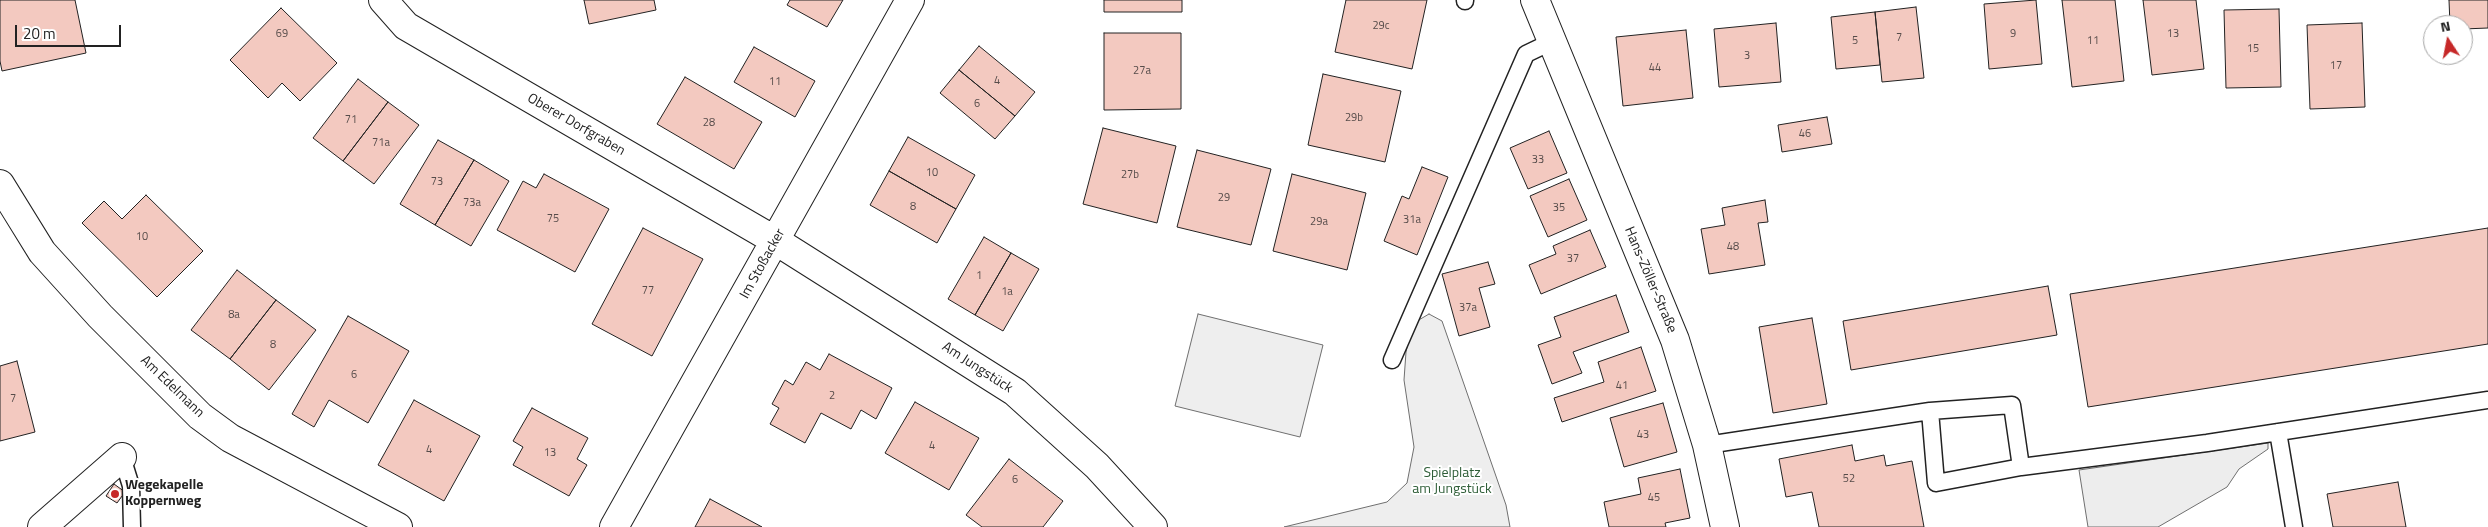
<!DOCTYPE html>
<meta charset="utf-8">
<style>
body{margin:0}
#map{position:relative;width:2488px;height:527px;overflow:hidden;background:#fff;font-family:"Titillium Web",sans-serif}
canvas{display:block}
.north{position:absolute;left:2423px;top:15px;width:50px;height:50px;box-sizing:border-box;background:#fff;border:1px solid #a7a7a7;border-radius:50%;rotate:349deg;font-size:14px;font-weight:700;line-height:20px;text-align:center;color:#222}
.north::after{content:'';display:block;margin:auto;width:18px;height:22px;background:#c62828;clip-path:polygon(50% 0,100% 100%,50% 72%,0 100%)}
.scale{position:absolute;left:15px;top:25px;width:106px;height:22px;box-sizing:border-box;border:2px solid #222;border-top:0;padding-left:6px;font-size:15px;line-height:18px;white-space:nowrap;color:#222;-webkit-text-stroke:4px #fff;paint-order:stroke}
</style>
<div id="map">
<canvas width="2488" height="527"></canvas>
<div class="north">N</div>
<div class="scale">20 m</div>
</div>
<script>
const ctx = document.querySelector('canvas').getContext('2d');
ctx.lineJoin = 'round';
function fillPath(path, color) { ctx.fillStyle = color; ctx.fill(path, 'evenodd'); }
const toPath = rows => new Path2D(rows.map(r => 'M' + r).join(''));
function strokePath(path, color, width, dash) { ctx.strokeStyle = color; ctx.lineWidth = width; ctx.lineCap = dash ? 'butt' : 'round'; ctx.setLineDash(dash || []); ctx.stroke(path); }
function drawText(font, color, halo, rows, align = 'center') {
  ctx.font = font + ' "Titillium Web",sans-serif'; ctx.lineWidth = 4; ctx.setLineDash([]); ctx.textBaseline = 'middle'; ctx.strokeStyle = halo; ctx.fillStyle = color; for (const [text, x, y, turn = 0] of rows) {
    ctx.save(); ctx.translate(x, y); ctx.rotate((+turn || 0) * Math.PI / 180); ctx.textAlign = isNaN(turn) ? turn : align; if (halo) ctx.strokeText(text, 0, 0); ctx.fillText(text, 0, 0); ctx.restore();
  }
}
const green = toPath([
 [1198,314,1323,345,1300,437,1175,406,1198,314],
 [1429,314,1442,321,1506,505,1510,527,1284,527,1387,502,1407,483,1414,447,1404,380,1406,352,1412,324,1429,314]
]);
fillPath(green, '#eee');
strokePath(green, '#6f6f6f', 1);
const parking = toPath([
 [2268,443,2268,449,2239,469,2227,487,2158,527,2088,527,2079,470,2268,443]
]);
fillPath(parking, '#ededed');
strokePath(parking, '#6f6f6f', 1);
const building = toPath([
 [0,0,75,0,86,53,2,71,0,61,0,0],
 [584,0,654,0,656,10,589,24,584,0],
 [790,0,843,0,827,27,787,5,790,0],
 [1104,0,1182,0,1182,12,1104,12,1104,0],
 [1346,0,1427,0,1412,69,1335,52,1346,0],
 [2036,0,2042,64,1989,69,1984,4,2036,0],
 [2062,0,2115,0,2124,81,2072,87,2062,0],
 [2143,0,2196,0,2204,69,2152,75,2143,0],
 [2449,0,2488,0,2488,28,2463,29,2463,25,2450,25,2449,0],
 [1916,7,1924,78,1882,82,1875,12,1916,7],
 [281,8,337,63,300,101,282,83,268,98,230,60,281,8],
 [2279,9,2281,87,2226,88,2224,10,2279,9],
 [1875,12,1880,65,1836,69,1831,17,1875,12],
 [1776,23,1781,82,1719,87,1714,29,1776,23],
 [2362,23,2365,107,2310,109,2307,25,2362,23],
 [1686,30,1693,98,1623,106,1616,37,1686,30],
 [1104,33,1181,33,1181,109,1104,110,1104,33],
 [979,46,1035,92,1015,116,959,70,979,46],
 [754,47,815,81,795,117,734,82,754,47],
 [959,70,1015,116,995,139,940,93,959,70],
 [1323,74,1401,91,1385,162,1308,145,1323,74],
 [685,77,762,122,734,169,657,124,685,77],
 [358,79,388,102,343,161,313,138,358,79],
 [388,102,419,125,374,184,343,161,388,102],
 [1827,117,1832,144,1782,152,1778,125,1827,117],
 [1103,128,1176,146,1157,223,1083,204,1103,128],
 [1549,131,1567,173,1528,189,1510,148,1549,131],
 [908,137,975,175,956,209,889,171,908,137],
 [438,140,474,160,435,225,400,204,438,140],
 [1197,150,1271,169,1251,245,1177,227,1197,150],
 [474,160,509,181,471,246,435,225,474,160],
 [1422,167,1448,177,1417,255,1384,241,1402,196,1409,199,1422,167],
 [889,171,956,209,937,243,870,205,889,171],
 [544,174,609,209,575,272,497,230,523,181,536,188,544,174],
 [1292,174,1366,193,1347,270,1273,251,1292,174],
 [1569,179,1587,220,1548,237,1530,196,1569,179],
 [146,195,203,251,157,297,82,223,104,201,122,219,146,195],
 [1765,200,1768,222,1758,223,1765,265,1709,274,1701,229,1725,225,1722,208,1765,200],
 [643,228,703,259,652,356,592,324,643,228],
 [2488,228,2488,344,2088,407,2070,294,2488,228],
 [1590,230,1606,267,1541,294,1529,265,1556,254,1553,246,1590,230],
 [984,237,1011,253,975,315,948,299,984,237],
 [1011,253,1039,269,1003,331,975,315,1011,253],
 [1488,262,1495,284,1479,288,1490,327,1459,336,1442,274,1488,262],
 [237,270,276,300,230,359,191,330,237,270],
 [2048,286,2057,335,1851,370,1843,321,2048,286],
 [1616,295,1629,332,1573,352,1582,373,1552,384,1538,345,1561,337,1554,317,1616,295],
 [276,300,316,330,269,390,230,359,276,300],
 [348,316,409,351,368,423,329,400,314,427,292,414,348,316],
 [1812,318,1827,404,1773,413,1759,327,1812,318],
 [1641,347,1656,391,1562,422,1554,398,1604,382,1598,362,1641,347],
 [829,354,892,388,876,419,861,410,851,429,821,413,805,443,770,424,779,408,772,404,785,380,793,385,806,362,820,370,829,354],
 [17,361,35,432,0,441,0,366,17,361],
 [414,400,480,436,444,501,378,465,414,400],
 [915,402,979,438,949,490,885,453,915,402],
 [1663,403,1677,452,1624,467,1610,418,1663,403],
 [532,408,588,438,577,459,587,465,569,496,513,465,523,447,513,441,532,408],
 [1852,445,1855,461,1884,455,1886,466,1912,461,1924,527,1819,527,1812,492,1786,497,1779,459,1852,445],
 [1009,459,1063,501,1043,527,982,527,966,515,1009,459],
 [1680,469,1690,518,1665,523,1666,527,1609,527,1604,502,1641,494,1638,478,1680,469],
 [2398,482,2406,527,2333,527,2327,494,2398,482],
 [114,484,125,492,117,503,106,496,114,484],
 [710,499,762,527,695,527,710,499]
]);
fillPath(building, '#f3c9c0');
strokePath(building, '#222', 1);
const service = toPath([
 [1465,0,1465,1],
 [1392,360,1526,54,1551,42],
 [2278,432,2294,527],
 [1707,445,1930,411],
 [122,457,131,486,132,527],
 [2021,467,2012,405,1930,411,1936,483,2021,467,2207,443,2488,400]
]);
const minor = toPath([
 [383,0,406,26,776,241,1015,392,1097,466,1153,527],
 [1535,0,1675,340,1707,445,1725,527],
 [0,184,42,252,100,316,200,416,230,438,398,527],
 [42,527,122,457],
 [614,527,910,0]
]);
strokePath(service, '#222', 19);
strokePath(minor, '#222', 30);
strokePath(service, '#fff', 16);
strokePath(minor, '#fff', 28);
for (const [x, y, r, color] of [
 [115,494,5,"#c62828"]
]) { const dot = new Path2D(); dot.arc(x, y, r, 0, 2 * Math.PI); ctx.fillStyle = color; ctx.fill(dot); strokePath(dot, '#fff', 2); }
drawText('11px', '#564c4a', null, [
 ["29c",1381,26],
 ["69",282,34],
 ["9",2013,34],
 ["13",2173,34],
 ["7",1899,38],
 ["5",1855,41],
 ["11",2093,41],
 ["15",2253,49],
 ["3",1747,56],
 ["17",2336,66],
 ["44",1655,68],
 ["27a",1142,71],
 ["4",997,81],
 ["11",775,82],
 ["6",977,104],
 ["29b",1354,118],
 ["71",351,120],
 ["28",709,123],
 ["46",1805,134],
 ["71a",381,143],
 ["33",1538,160],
 ["10",932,173],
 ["27b",1130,175],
 ["73",437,182],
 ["29",1224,198],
 ["73a",472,203],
 ["8",913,207],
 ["35",1559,208],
 ["75",553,219],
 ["31a",1412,220],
 ["29a",1319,222],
 ["10",142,237],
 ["48",1733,247],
 ["37",1573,259],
 ["1",979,276],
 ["77",648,291],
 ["1a",1007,292],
 ["37a",1468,308],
 ["8a",234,315],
 ["8",273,345],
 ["6",354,375],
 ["41",1622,386],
 ["2",832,396],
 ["7",13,399],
 ["43",1643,435],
 ["4",932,446],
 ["4",429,450],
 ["13",550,453],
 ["52",1849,479],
 ["6",1015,480],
 ["45",1654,498]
]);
drawText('14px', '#222', '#fff', [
 ["Oberer Dorfgraben",576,125,30],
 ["Im Stoßacker",763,264,-61],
 ["Hans-Zöller-Straße",1650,280,67],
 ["Am Jungstück",977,368,33],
 ["Am Edelmann",172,387,44]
]);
drawText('14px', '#2f5e38', '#fff', [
 ["Spielplatz",1452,474],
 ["am Jungstück",1452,490]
]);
drawText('bold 14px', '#222', '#fff', [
 ["Wegekapelle",125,486],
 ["Koppernweg",125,502]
], 'left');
</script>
